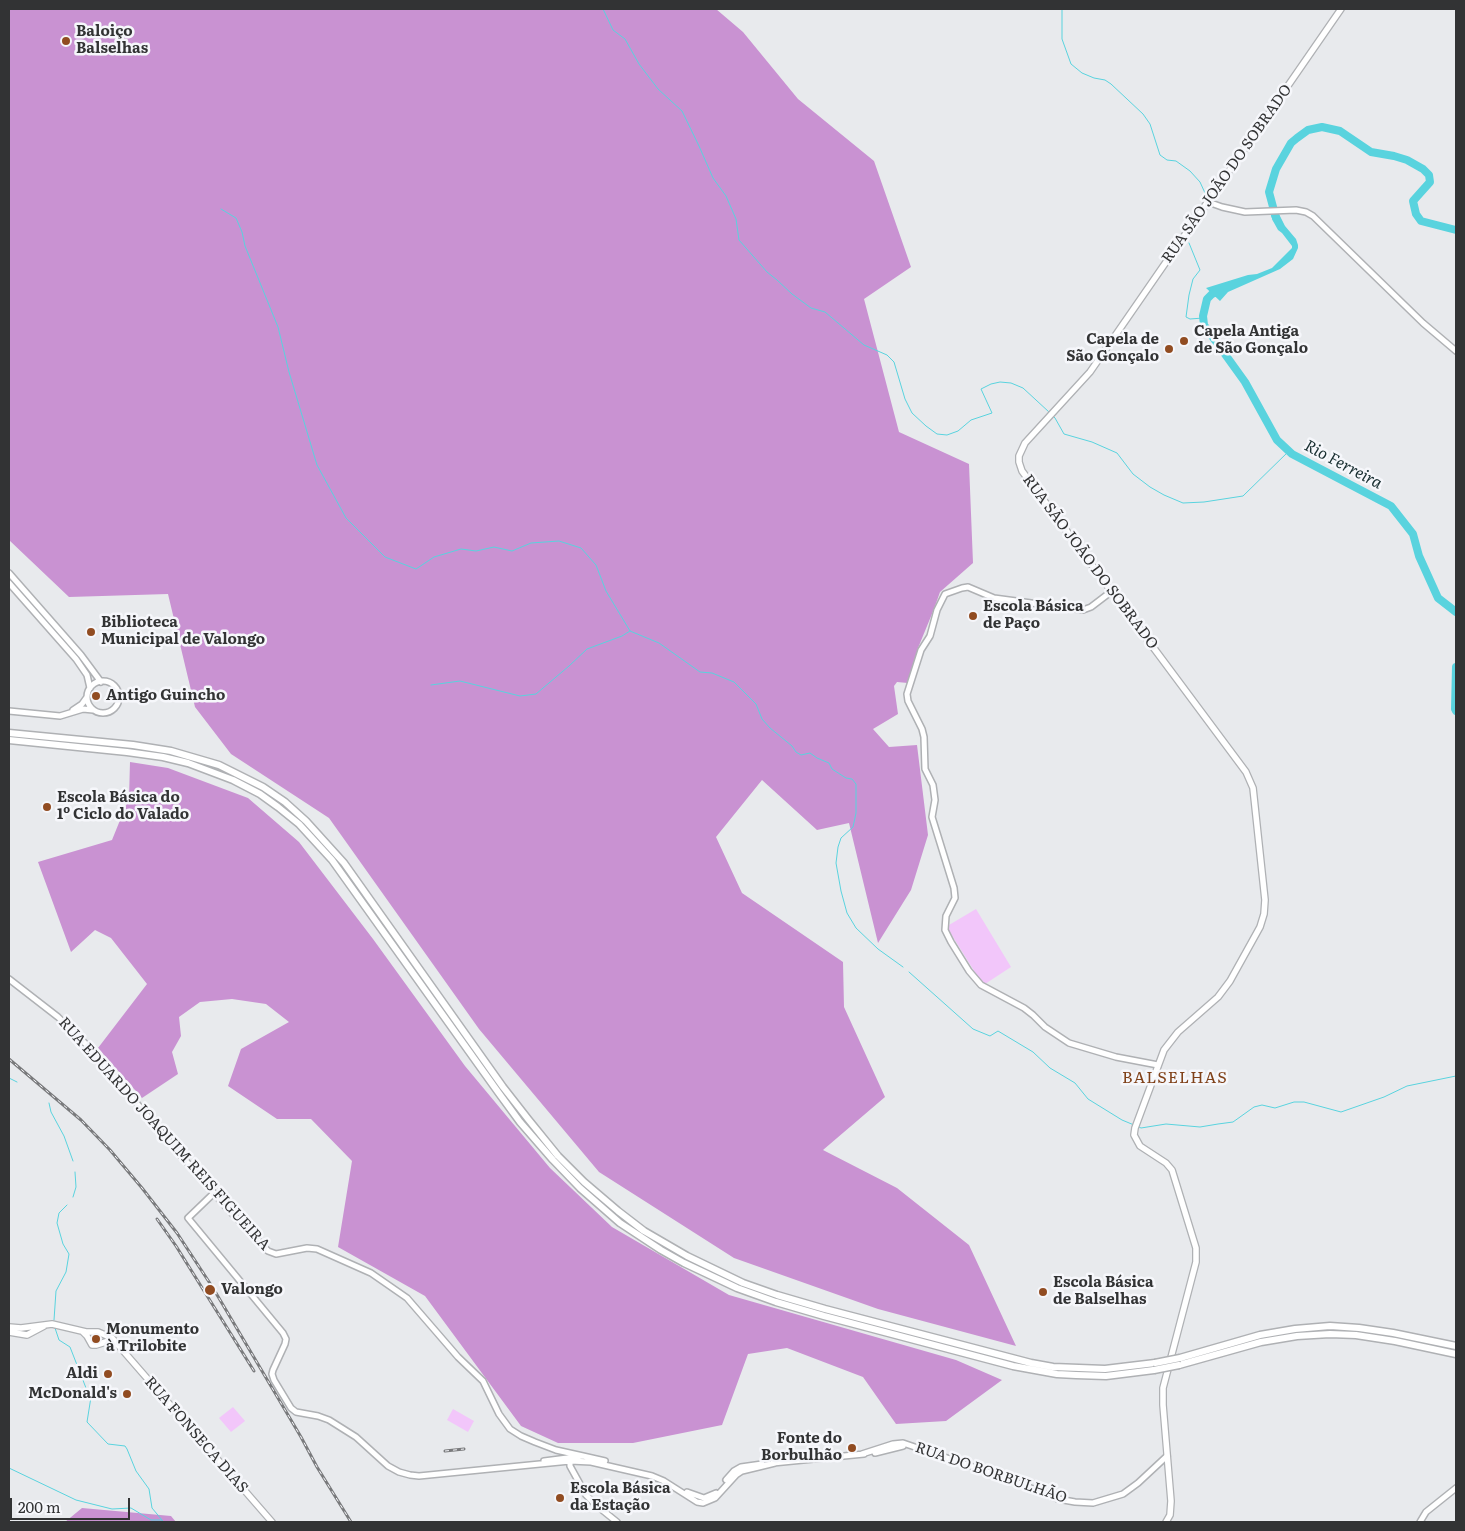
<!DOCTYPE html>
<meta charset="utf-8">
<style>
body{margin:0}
#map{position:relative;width:1465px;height:1531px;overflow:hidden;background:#e8eaed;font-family:Literata,serif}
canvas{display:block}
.frame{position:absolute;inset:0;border:10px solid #323334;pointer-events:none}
.scale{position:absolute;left:10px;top:1498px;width:120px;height:22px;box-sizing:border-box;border:2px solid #323334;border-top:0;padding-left:6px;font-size:15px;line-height:18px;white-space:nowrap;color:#323334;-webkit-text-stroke:4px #f6f7fb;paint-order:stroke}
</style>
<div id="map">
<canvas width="1465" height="1531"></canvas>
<div class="frame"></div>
<div class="scale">200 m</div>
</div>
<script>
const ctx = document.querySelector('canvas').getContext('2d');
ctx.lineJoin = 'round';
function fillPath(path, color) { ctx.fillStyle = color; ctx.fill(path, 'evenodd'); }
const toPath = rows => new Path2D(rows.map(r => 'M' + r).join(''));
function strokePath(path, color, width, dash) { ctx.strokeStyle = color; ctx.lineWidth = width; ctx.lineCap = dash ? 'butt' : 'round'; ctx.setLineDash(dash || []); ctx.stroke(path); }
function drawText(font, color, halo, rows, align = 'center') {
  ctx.font = font + ' Literata,serif'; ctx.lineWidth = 5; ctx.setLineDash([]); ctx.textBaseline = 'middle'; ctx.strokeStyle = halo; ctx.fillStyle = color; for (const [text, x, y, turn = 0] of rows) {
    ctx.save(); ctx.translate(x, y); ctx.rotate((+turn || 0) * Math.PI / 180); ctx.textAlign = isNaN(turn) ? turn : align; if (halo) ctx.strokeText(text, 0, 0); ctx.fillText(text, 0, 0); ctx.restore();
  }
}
fillPath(toPath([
 [976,909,1011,967,985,984,981,982,948,929,949,925],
 [233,1407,245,1421,231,1432,219,1418],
 [453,1409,474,1421,468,1432,447,1420]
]), '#f2c6fa');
fillPath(toPath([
 [9,9,716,9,743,32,798,99,874,161,911,267,864,299,899,432,969,464,973,563,940,592,934,609,918,648,908,683,897,682,894,686,898,714,873,729,889,747,917,745,928,835,911,890,878,943,849,823,817,830,762,780,716,837,742,893,843,962,844,1007,885,1097,823,1150,897,1188,969,1245,1016,1346,878,1309,734,1258,599,1172,479,1029,329,818,231,754,195,707,168,594,69,597,9,540],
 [130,762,168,768,248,798,299,842,373,939,465,1066,550,1168,612,1227,729,1295,956,1360,1002,1380,946,1421,896,1424,863,1377,787,1348,748,1354,722,1425,633,1443,558,1443,521,1426,425,1296,338,1247,352,1161,311,1119,277,1119,228,1086,241,1049,289,1022,266,1004,232,999,200,1002,179,1017,181,1036,172,1052,178,1074,142,1098,98,1048,147,984,111,938,95,930,71,952,38,862,112,840,129,798],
 [82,1508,171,1516,176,1522,65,1522]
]), '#c992d2');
fillPath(toPath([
 [1278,212,1285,226,1296,239,1298,245,1298,248,1293,259,1280,269,1228,292,1220,301,1206,288,1248,275,1257,274,1272,268,1292,248,1292,246,1282,233,1278,230,1273,221,1270,213]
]), '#59d3de');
strokePath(toPath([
 [603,9,613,30,625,39,639,64,658,89,682,111,699,146,713,178,726,196,736,219,739,240,767,272,777,280,792,294,811,308,825,312,864,345,887,355,894,362,905,399,912,413,926,426,937,434,947,435,958,431,971,420,992,413,981,389,991,384,1000,382,1011,383,1023,388,1049,412],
 [1062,9,1062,39,1071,64,1082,73,1094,78,1105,80,1111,84,1143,114,1150,124,1160,155,1167,160,1176,161,1190,171,1200,182,1205,193,1205,197],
 [221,209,236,218,242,232,245,246,278,327,289,372,317,465,346,518,385,557,416,569,434,557,461,549,476,551,494,547,512,551,531,543,559,541,581,548,596,565,606,591,630,631,659,643,700,672,712,673,734,682,756,704,762,719,770,728,792,746,796,752,801,755,810,753,817,758,829,763,832,769,846,778,852,779,856,784,856,813,853,827,841,838,838,847,836,863,841,891,847,913,856,928,878,949,903,967],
 [1193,218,1202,204],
 [1183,232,1189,223],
 [1189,243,1200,270,1193,279,1189,295,1186,317,1190,319,1203,318],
 [1052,415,1055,418,1064,434,1092,442,1117,453,1133,474,1150,487,1164,495,1183,503,1204,502,1243,496,1289,451],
 [431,685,460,681,520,696,536,694,569,666,587,649,622,636,630,631],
 [909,972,973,1029,990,1036,998,1031,1033,1052,1050,1068,1075,1083,1088,1099,1122,1120,1134,1125],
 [9,1078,17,1082],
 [49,1103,51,1112,64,1136,73,1161],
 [1137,1126,1141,1128,1166,1124,1200,1127,1218,1124,1233,1122,1254,1107,1262,1105,1275,1108,1294,1102,1304,1102,1341,1112,1384,1097,1407,1086,1456,1076],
 [73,1197,76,1187,75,1172],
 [54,1320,56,1291,66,1272,69,1254,63,1244,57,1223,59,1213,67,1205],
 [55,1328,59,1340,70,1347,86,1388,91,1397,87,1422,108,1444,125,1446,127,1449,136,1471,149,1489,152,1508,162,1520],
 [9,1468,76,1500,112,1509,131,1508,151,1520,162,1520,163,1522]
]), '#59d3de', 1);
strokePath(toPath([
 [1276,218,1269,192,1276,169,1291,143,1297,138,1308,130,1322,127,1340,131,1371,152,1394,156,1407,160,1423,169,1429,175,1430,182,1413,201,1416,214,1421,221,1456,230],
 [1220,291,1212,294,1207,299,1203,316,1204,325,1245,382,1277,440,1292,454,1391,506,1413,534,1419,556,1438,598,1456,612],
 [1456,667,1455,709,1456,711]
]), '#59d3de', 8);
const secondary = toPath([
 [1208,202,1222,207,1245,212,1296,210,1306,212,1313,216,1423,323,1456,351],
 [9,573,81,655,101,682],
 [9,583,76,659,87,675,90,688],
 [1112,591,1091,607,1083,610,994,598,968,587,962,588,945,594,937,610,930,636,921,650,907,694,908,701,922,729,924,737,925,769,933,785,935,800,932,817,954,888,955,898,946,916,945,930,951,942,969,971,981,985,1024,1008,1033,1015,1045,1027,1069,1043,1116,1057,1158,1065],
 '87 697a16 16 0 1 1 32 0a16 16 0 1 1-32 0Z',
 [73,710,82,704,87,697],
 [9,711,60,716,83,709,93,710],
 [9,979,58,1017,90,1048,166,1138,225,1206,268,1251,276,1254,307,1248,317,1249,371,1273,407,1298,458,1357,483,1381,499,1414,510,1429,521,1436,535,1442,556,1450,583,1456],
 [214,1193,188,1218,283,1333,286,1339,285,1344,273,1370,272,1374,274,1380,291,1408,296,1412,318,1416,329,1420,356,1437,388,1466,399,1472,410,1475,419,1476,570,1461,591,1462,652,1476,664,1481,697,1502,703,1503,715,1498,736,1475,742,1471,775,1463],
 [875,1453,903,1446],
 [862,1454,893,1444,903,1443,1003,1477,1058,1499,1075,1502,1093,1503,1123,1494,1138,1483,1167,1456],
 [544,1461,583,1456,605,1461],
 [570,1461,570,1466,586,1495,596,1505,617,1522],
 [773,1463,864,1454],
 [726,1480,734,1471,741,1467,762,1464],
 [687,1492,704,1498,716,1493],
 [1420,1522,1426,1512,1456,1488]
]);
const primary = toPath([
 [9,1327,21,1328,52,1324,86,1332,98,1332,112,1338,272,1522],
 [9,1332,27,1335,44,1326],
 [83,1332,87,1336,92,1345,96,1345,109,1341,117,1345],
 [1166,1522,1170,1515,1171,1501,1163,1405,1163,1388,1196,1262,1196,1248,1172,1170,1166,1163,1140,1146,1134,1135,1135,1128,1164,1050,1178,1032,1218,997,1230,981,1260,927,1264,914,1265,900,1253,788,1246,772,1022,471,1019,462,1019,456,1025,443,1090,372,1341,9]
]);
const highway = toPath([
 [9,733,133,745,171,751,219,765,263,787,285,802,306,821,344,863,503,1087,528,1119,558,1156,584,1182,618,1211,644,1231,687,1256,743,1283,777,1295,825,1309,1031,1363,1053,1367,1105,1369,1155,1363],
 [9,740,127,752,163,757,188,763,233,780,260,794,278,807,299,824,332,860,498,1092,520,1122,553,1160,580,1188,620,1223,661,1250,684,1263,737,1288,776,1302,824,1316,1013,1366,1057,1374,1076,1375,1106,1376,1154,1370],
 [1180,1358,1260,1335,1295,1329,1330,1326,1359,1328,1393,1333,1456,1346],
 [1179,1365,1261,1342,1297,1336,1330,1334,1356,1335,1395,1341,1456,1354]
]);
strokePath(secondary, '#afb1b4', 8);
strokePath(primary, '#afb1b4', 8);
strokePath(highway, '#afb1b4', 9);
strokePath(secondary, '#fff', 5);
strokePath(primary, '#fff', 5.5);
strokePath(highway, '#fff', 6);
const rail = toPath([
 [9,1059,81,1120,110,1150,142,1188,177,1233,213,1288,301,1437,317,1467,351,1522],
 [157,1219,176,1246,254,1371],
 [445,1451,464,1449]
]);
strokePath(rail, '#797a7c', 3);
strokePath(rail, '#f6f7fb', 1, [4]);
const highwayBridge = toPath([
 [1155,1363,1180,1358],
 [1154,1370,1179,1365]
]);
strokePath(highwayBridge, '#afb1b4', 9, []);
strokePath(highwayBridge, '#fff', 6);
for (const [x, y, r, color] of [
 [66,41,5,"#914c21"],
 [1184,341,5,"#914c21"],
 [1169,349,5,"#914c21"],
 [973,616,5,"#914c21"],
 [91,632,5,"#914c21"],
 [96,696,5,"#914c21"],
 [47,807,5,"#914c21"],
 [210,1290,6,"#914c21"],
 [1043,1292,5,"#914c21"],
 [96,1339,5,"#914c21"],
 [108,1374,5,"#914c21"],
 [127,1394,5,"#914c21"],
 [852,1448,5,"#914c21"],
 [560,1498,5,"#914c21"]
]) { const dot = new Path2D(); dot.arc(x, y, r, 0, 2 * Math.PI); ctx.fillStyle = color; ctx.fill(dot); strokePath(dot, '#f6f7fb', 2); }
drawText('bold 15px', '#323334', '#f6f7fb', [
 ["Baloiço",76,32],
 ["Balselhas",76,49],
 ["Capela Antiga",1194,332],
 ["de São Gonçalo",1194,349],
 ["Capela de",1159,340,"right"],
 ["São Gonçalo",1159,357,"right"],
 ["Escola Básica",983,607],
 ["de Paço",983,624],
 ["Biblioteca",101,623],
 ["Municipal de Valongo",101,640],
 ["Antigo Guincho",106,696],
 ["Escola Básica do",57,798],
 ["1º Ciclo do Valado",57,815],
 ["Escola Básica",1053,1283],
 ["de Balselhas",1053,1300],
 ["Valongo",221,1290],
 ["Monumento",106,1330],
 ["à Trilobite",106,1347],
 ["Aldi",98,1374,"right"],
 ["McDonald's",117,1394,"right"],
 ["Fonte do",842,1439,"right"],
 ["Borbulhão",842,1456,"right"],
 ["Escola Básica",570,1489],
 ["da Estação",570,1506]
], 'left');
drawText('15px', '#323334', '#f6f7fb', [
 ["RUA SÃO JOÃO DO SOBRADO",1227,174,-55],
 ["RUA SÃO JOÃO DO SOBRADO",1090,562,53],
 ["RUA EDUARDO JOAQUIM REIS FIGUEIRA",164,1134,48],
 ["RUA FONSECA DIAS",196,1435,49],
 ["RUA DO BORBULHÃO",991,1473,19]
]);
drawText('italic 16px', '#182e30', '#f6f7fb', [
 ["Rio Ferreira",1343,465,28]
]);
ctx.letterSpacing = '1px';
drawText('16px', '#80421a', '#f6f7fb', [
 ["BALSELHAS",1175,1078]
]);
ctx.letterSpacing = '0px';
</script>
